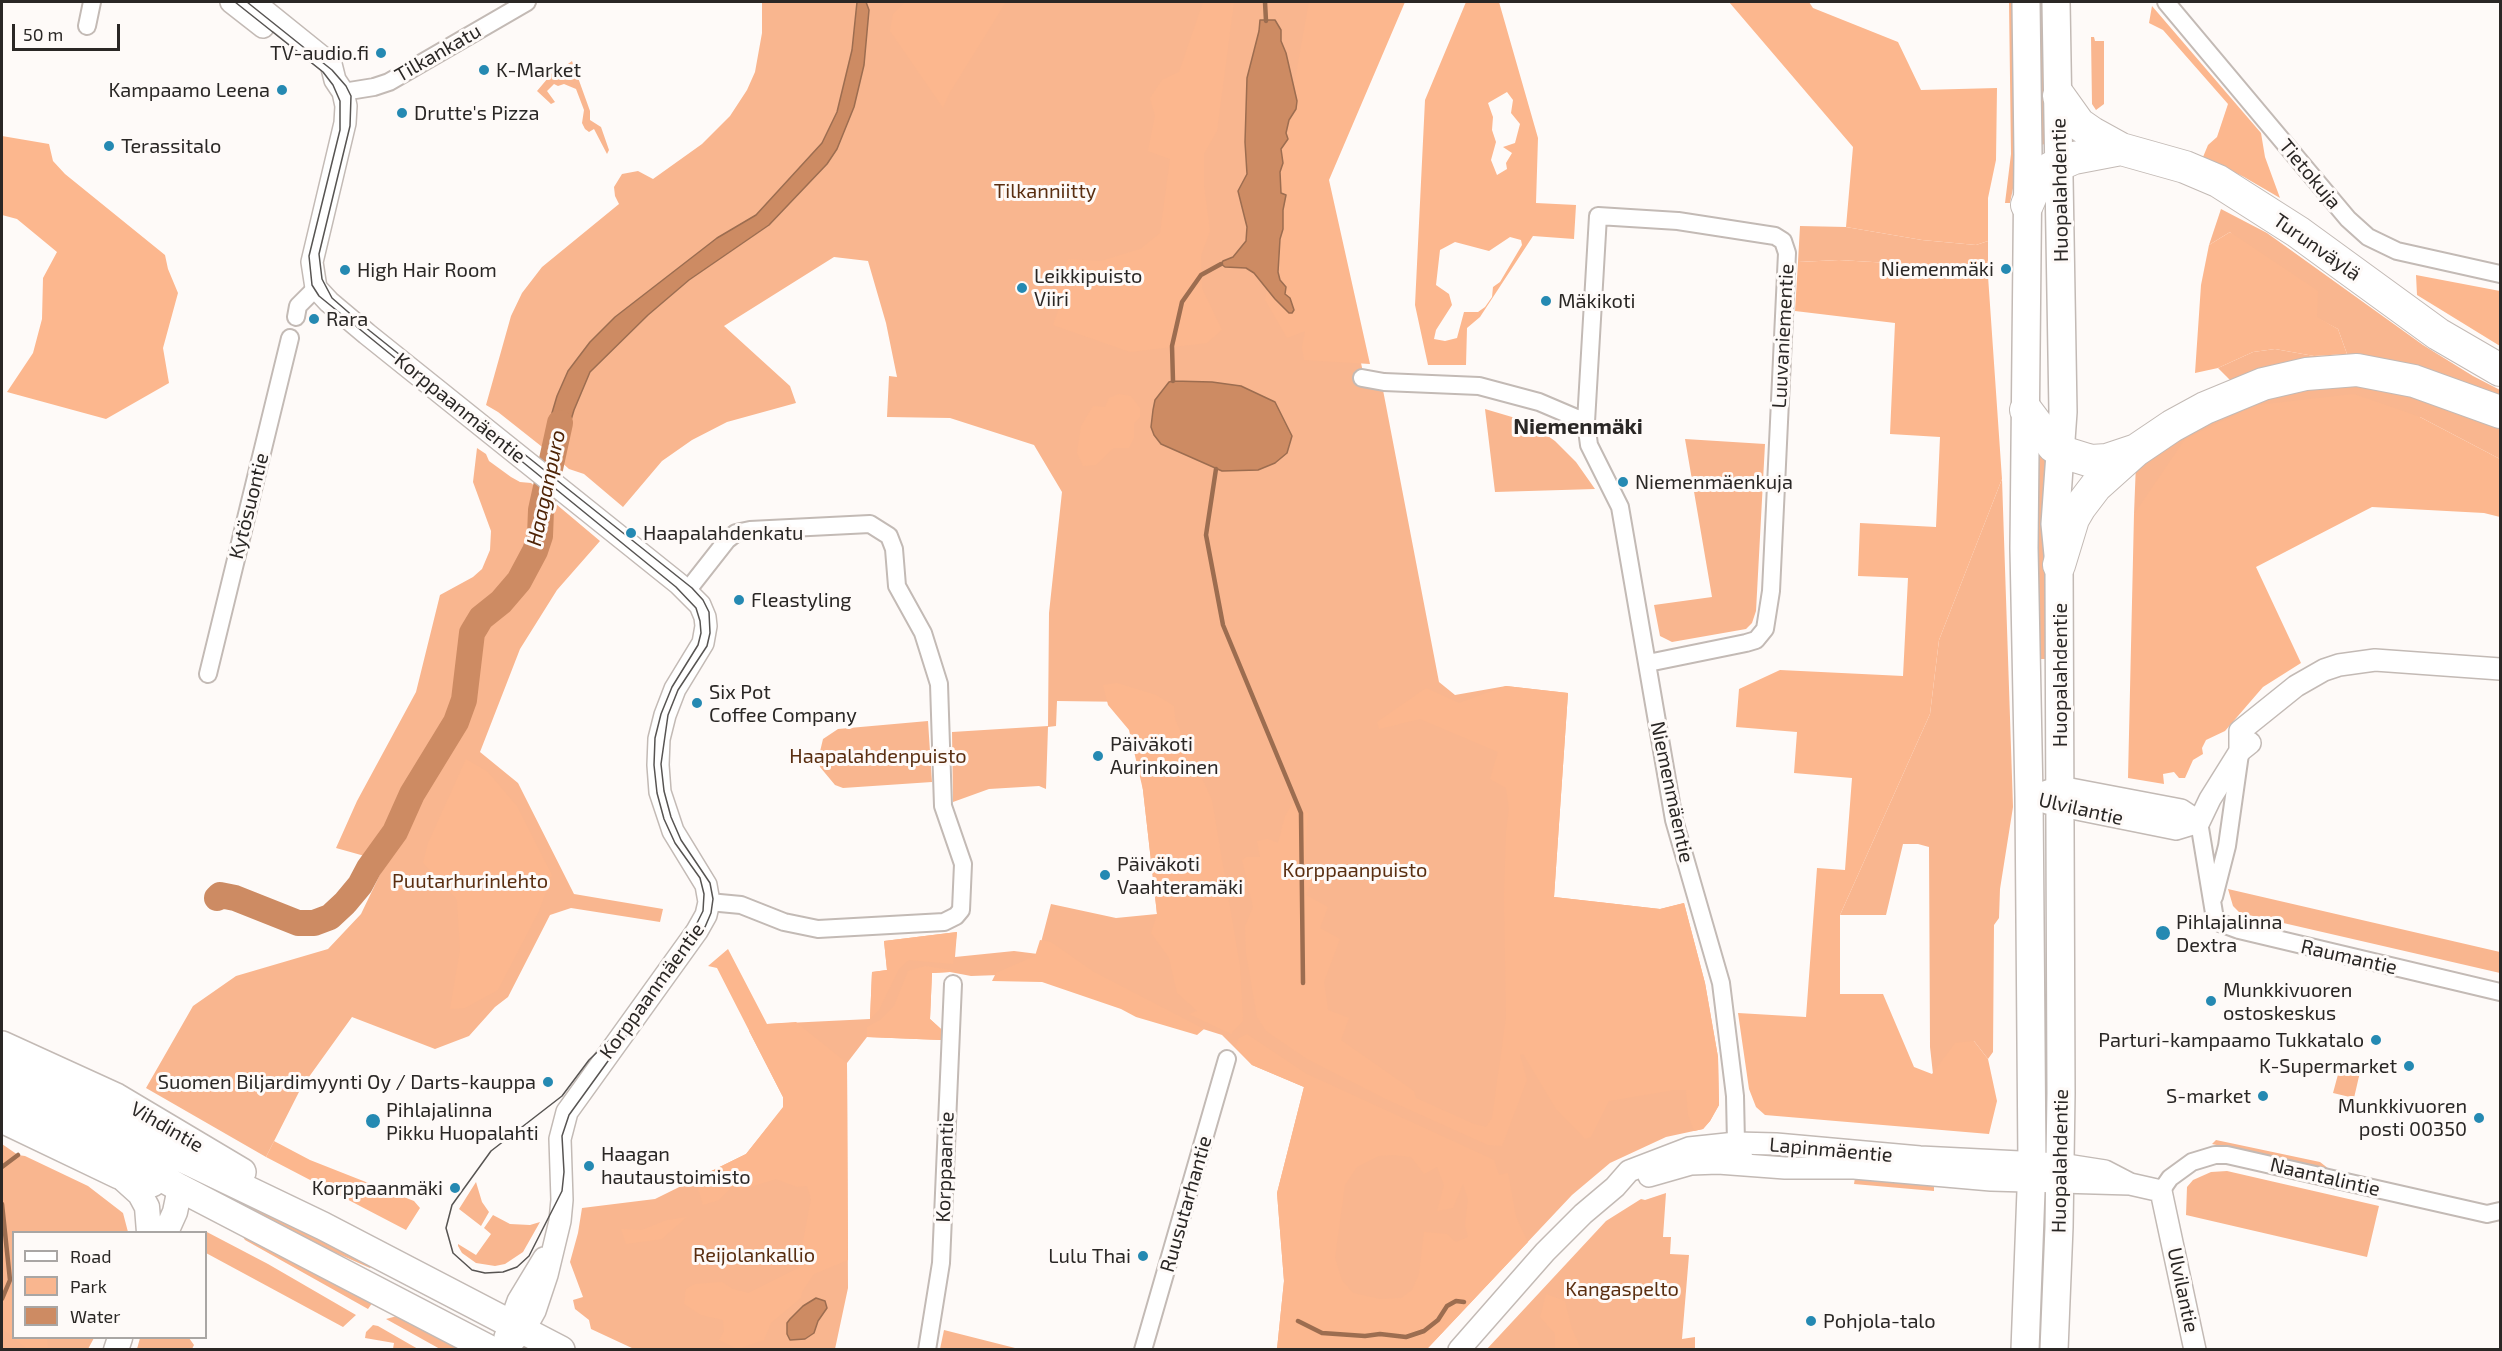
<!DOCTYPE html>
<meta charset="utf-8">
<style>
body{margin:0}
#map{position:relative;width:2502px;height:1351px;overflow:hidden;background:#fefaf8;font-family:"Exo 2",sans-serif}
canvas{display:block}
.frame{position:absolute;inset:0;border:3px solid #2a2725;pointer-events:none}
.legend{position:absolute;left:12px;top:1231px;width:195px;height:108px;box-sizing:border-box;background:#fefaf8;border:2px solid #a9a6a4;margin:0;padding:8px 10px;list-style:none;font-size:18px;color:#2a2725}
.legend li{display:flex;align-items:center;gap:12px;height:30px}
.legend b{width:30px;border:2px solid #a9a6a4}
.scale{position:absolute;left:12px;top:24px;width:108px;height:27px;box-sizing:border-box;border:3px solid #2a2725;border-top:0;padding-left:8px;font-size:18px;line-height:21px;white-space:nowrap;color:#2a2725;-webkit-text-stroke:4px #fefaf8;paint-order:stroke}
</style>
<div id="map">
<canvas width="2502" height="1351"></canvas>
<div class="frame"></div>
<ul class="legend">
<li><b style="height:8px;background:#fff"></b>Road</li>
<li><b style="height:16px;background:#f9b68f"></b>Park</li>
<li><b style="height:16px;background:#cd8b63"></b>Water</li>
</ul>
<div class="scale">50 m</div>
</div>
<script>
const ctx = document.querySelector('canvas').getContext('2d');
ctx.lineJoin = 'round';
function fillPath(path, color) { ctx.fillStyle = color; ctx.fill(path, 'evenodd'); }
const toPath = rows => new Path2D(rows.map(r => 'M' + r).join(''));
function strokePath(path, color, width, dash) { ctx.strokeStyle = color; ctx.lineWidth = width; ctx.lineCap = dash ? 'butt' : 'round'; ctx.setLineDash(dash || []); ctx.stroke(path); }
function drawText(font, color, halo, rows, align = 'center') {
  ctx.font = font + ' "Exo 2",sans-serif'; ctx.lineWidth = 6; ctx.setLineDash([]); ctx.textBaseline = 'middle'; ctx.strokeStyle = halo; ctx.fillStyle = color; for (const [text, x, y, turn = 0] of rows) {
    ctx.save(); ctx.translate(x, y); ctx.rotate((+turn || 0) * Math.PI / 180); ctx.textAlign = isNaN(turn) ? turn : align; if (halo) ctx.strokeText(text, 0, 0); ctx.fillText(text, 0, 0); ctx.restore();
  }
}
fillPath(toPath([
 [762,2,857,2,852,50,837,112,822,143,756,215,717,238,615,317,591,342,568,371,557,396,549,423,546,450,498,412,486,405,511,316,522,293,542,267,619,204,615,196,614,187,622,174,638,171,653,179,702,144,730,116,747,90,755,72,762,33],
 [866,2,1397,2,1324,184,1366,387,1383,390,1439,682,1455,695,1506,686,1568,693,1554,897,1660,909,1684,903,1705,983,1718,1057,1719,1105,1710,1121,1703,1129,1666,1137,1610,1163,1572,1195,1427,1349,1277,1349,1284,1281,1277,1193,1304,1087,1252,1065,1222,1035,1028,974,971,976,950,972,932,973,930,1019,941,1029,941,1040,867,1037,847,1063,848,1288,835,1349,634,1349,591,1329,589,1320,575,1309,573,1300,583,1297,570,1262,578,1233,582,1208,655,1199,746,1154,783,1108,783,1097,749,1031,767,1024,870,1019,872,972,887,970,884,941,957,932,955,957,1014,951,1038,954,1051,904,1116,918,1157,914,1133,702,1057,701,1056,726,1048,727,1046,789,1039,786,989,789,953,802,952,732,1048,726,1049,613,1062,492,1034,445,950,418,887,417,889,376,897,377,886,323,868,261,834,257,724,326,790,386,796,403,727,422,692,440,662,461,623,507,584,474,569,469,559,460,574,410,589,372,648,315,689,280,769,225,827,164],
 [2009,2,2018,2,2018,164,2010,203,2005,203,2011,154],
 [2036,2,2041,2,2051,142,2038,146],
 [2091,37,2094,37,2095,41,2104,41,2104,104,2096,110,2092,104],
 [572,61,590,111,590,120,601,127,609,150,607,154,594,129,589,132,585,129,582,123,584,110,576,89,564,84,558,86,554,84,547,91,555,102,551,104,537,91,548,78,544,71,547,69,553,75],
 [2221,209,2267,233,2423,345,2473,376,2500,390,2500,401,2442,380,2232,382,2218,368,2253,352,2275,349,2314,356,2347,354,2338,329,2317,318,2230,232,2209,245],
 [1800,226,1846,227,1922,240,1976,245,1988,241,1988,276,1923,265,1839,260,1798,262],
 [2335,382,2398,390,2500,429,2500,459,2420,417,2134,514,2136,463,2173,440,2267,394],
 [1485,409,1512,417,1535,427,1555,441,1576,462,1595,489,1495,492],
 [1685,439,1765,444,1756,611,1752,623,1746,629,1672,642,1660,636,1654,605,1712,597],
 [2034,445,2048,457,2045,562,2045,659,2041,659,2036,603],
 [477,448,486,454,489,461,511,477,520,482,531,483,600,541,557,590,520,649,480,752,518,783,574,894,663,909,660,922,571,908,550,915,508,997,495,1007,469,1036,435,1049,352,1017,301,1088,266,1157,146,1088,193,1006,236,976,328,949,361,914,386,862,336,848,357,801,416,692,440,595,473,577,482,569,490,550,491,531,473,482],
 [2002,479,2013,807,2000,889,1999,918,1994,925,1993,1052,1988,1059,1974,1041,1933,1074,1930,1047,1929,847,1918,844,1903,844,1886,915,1840,915,1930,714,1939,640],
 [928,721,932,782,843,788,835,785,820,767,818,760,823,739,838,729],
 [2228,889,2500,952,2500,973,2240,913,2233,906],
 [2340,1067,2360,1072,2354,1098,2333,1093],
 [2216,1140,2320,1162,2329,1169,2212,1144],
 [2,1144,18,1155,25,1156,88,1186,123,1213,128,1232,14,1232,14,1338,94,1338,88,1349,2,1349],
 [2227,1171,2379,1206,2367,1257,2186,1215,2187,1187,2193,1180,2211,1172],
 [197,1178,372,1265,370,1268,309,1241,195,1181],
 [1855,1178,1934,1185,1934,1191,1854,1184],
 [476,1182,482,1202,489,1212,481,1226,459,1209],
 [1666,1193,1663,1237,1671,1237,1670,1254,1689,1255,1682,1339,1695,1337,1695,1349,1486,1350,1606,1221,1641,1199,1645,1200],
 [493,1215,510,1224,530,1225,540,1222,523,1252,505,1264,495,1266,476,1263,462,1253,458,1246,458,1244,476,1255,491,1234,484,1228],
 [205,1231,268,1264,356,1315,343,1327,206,1253,206,1232,199,1232],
 [241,1234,373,1302,368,1309,245,1240],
 [397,1316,468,1349,440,1349,386,1319],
 [373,1325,378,1326,418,1349,393,1349,394,1343,365,1338,366,1332],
 [944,1330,1019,1349,940,1349],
 [140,1338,189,1338,194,1345,192,1349,137,1349]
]), '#f9b68f');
fillPath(toPath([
 [905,2,1006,2,949,94,943,108,890,31,893,14],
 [1203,2,1234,2,1217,131,1204,154,1204,186,1210,231,1201,256,1202,288,1222,330,1207,343,1130,352,1053,325,1061,302,1056,280,1068,259,1101,261,1140,249,1160,233,1170,159,1148,151,1155,116,1150,98,1162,80,1179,72],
 [1309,2,1405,2,1329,180,1370,364,1304,360,1302,348,1305,331,1287,338,1265,300,1267,290,1289,313,1290,298,1285,295,1285,284,1280,280,1278,272,1280,239,1283,229,1283,210,1286,195,1282,193,1281,189,1280,172,1283,163,1281,149,1286,144,1289,120,1296,109,1297,101,1294,85],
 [1466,2,1499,2,1538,138,1536,203,1576,205,1574,239,1533,236,1480,317,1467,328,1466,365,1428,365,1415,305,1425,100],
 [1507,92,1513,100,1511,113,1520,124,1515,143,1503,147,1512,153,1506,163,1507,169,1497,175,1491,160,1496,142,1492,130,1493,117,1488,103],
 [1510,237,1521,240,1522,245,1500,282,1493,287,1492,297,1485,307,1478,312,1464,312,1457,338,1445,341,1434,339,1436,330,1452,305,1449,294,1436,285,1440,250,1455,242,1489,251],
 [1729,2,1809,2,1813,8,1898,42,1921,90,1997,88,1996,160,1988,198,1988,241,1976,245,1922,240,1846,227,1853,147],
 [2152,6,2261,133,2265,157,2280,198,2244,177,2203,157,2208,145,2217,137,2228,104,2163,30,2149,23],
 [2,136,49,144,53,161,65,174,165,255,168,269,178,293,163,348,169,383,106,419,7,392,33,353,42,319,43,278,57,252,17,219,2,215],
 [2230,232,2318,291,2317,317,2338,329,2347,354,2314,356,2275,349,2253,352,2218,368,2195,373,2201,285,2209,245],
 [1839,260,1923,265,1988,276,2002,479,1939,640,1930,714,1840,915,1840,994,1883,994,1914,1067,1932,1074,1955,1043,1974,1041,1988,1059,1997,1101,1989,1134,1765,1115,1756,1107,1749,1089,1738,1013,1806,1017,1817,868,1845,870,1852,778,1794,773,1797,732,1736,727,1739,689,1780,670,1903,676,1908,578,1858,576,1860,523,1936,527,1940,437,1890,434,1895,323,1795,311,1798,262],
 [2416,275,2500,291,2500,346,2417,295],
 [1119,394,1131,396,1140,408,1140,417,1134,424,1134,438,1129,448,1114,448,1096,465,1083,466,1077,453,1081,426,1093,406,1105,407,1109,398],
 [2354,394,2420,417,2500,459,2500,517,2484,513,2372,507,2256,567,2301,663,2263,687,2225,731,2206,740,2202,748,2203,754,2193,760,2185,778,2179,778,2174,772,2163,774,2164,784,2128,778,2134,514,2185,439,2257,405],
 [1117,683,1156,695,1174,706,1175,719,1212,800,1240,967,1243,1021,1231,1034,1189,1014,1197,1011,1177,993,1169,958,1151,933,1157,914,1143,790,1129,730,1108,705,1103,685],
 [1506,686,1568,693,1554,897,1660,909,1684,903,1705,983,1718,1057,1719,1105,1710,1121,1703,1129,1694,1131,1688,1115,1686,1090,1674,1090,1609,1101,1591,1137,1585,1139,1556,1109,1523,1054,1520,1055,1527,1080,1502,1146,1488,1145,1388,1100,1307,1059,1266,1031,1257,1017,1246,953,1245,926,1253,907,1242,860,1246,857,1260,857,1257,841,1268,839,1278,843,1285,816,1293,802,1308,813,1304,871,1314,877,1306,895,1328,907,1320,928,1340,939,1324,982,1328,1010,1349,1018,1341,1040,1414,1091,1416,1098,1474,1124,1486,1127,1492,1118,1506,1018,1504,895,1506,832,1509,809,1506,788,1490,779,1498,752,1420,719,1379,729,1377,722,1426,688,1459,703],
 [466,759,488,772,517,806,552,875,539,911,498,990,465,1008,450,1009,460,950,457,900,423,863,428,843],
 [957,932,953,964,909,960,899,969,879,1010,870,1019,872,972,887,970,884,941],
 [1040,940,1051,942,1094,972,1204,1029,1197,1035,1136,1017,1121,1009,1042,982,992,981,996,973,1035,956],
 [728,949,767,1024,796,1022,847,1063,848,1260,814,1274,802,1292,801,1298,771,1323,764,1340,737,1349,719,1340,724,1331,723,1320,701,1315,684,1304,686,1289,695,1284,722,1282,733,1289,748,1293,798,1268,811,1199,807,1186,797,1187,776,1179,740,1190,733,1186,719,1200,703,1205,695,1179,746,1154,783,1107,783,1097,717,968,708,966],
 [925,966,951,970,950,972,932,973,930,1019,941,1029,941,1040,867,1037,867,1027,880,1020,894,1006,908,971],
 [1247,1034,1307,1074,1494,1160,1499,1175,1508,1173,1516,1217,1528,1242,1427,1349,1277,1349,1284,1281,1277,1193,1304,1087,1252,1065,1235,1047,1239,1038],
 [1393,1155,1411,1157,1424,1174,1437,1167,1444,1185,1437,1211,1453,1208,1463,1184,1468,1199,1465,1225,1468,1237,1456,1242,1447,1234,1424,1232,1419,1274,1412,1290,1401,1298,1380,1299,1353,1293,1342,1280,1335,1258,1345,1185,1357,1167,1379,1156],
 [274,1141,310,1160,414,1201,420,1208,406,1230,266,1157],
 [687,1217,662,1239,626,1244,621,1229,642,1230,667,1220],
 [2,1241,5,1257,3,1288,13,1295,14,1338,47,1338,48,1349,27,1349,2,1329],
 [1546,1294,1565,1301,1571,1326,1581,1349,1555,1349,1555,1334,1540,1317]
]), '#fcb78e');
const water = toPath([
 [857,2,866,2,869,10,864,65,854,107,837,149,827,164,769,225,689,280,648,315,590,372,574,410,559,460,546,450,549,423,557,396,568,371,590,342,615,317,717,238,756,215,822,143,837,112,852,50,857,2],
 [1260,20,1275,20,1281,30,1281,41,1286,53,1297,101,1296,109,1289,120,1286,133,1288,139,1281,149,1283,163,1280,172,1281,193,1286,195,1283,210,1283,229,1280,239,1278,272,1280,280,1286,287,1285,294,1290,298,1294,310,1292,313,1289,313,1275,299,1254,273,1246,268,1225,267,1221,264,1223,261,1233,257,1246,241,1247,227,1238,191,1247,174,1245,142,1247,78,1259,31,1260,20],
 [1173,381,1212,382,1241,386,1275,402,1292,436,1287,453,1275,463,1258,470,1222,471,1161,444,1154,435,1151,427,1153,410,1155,400,1169,382,1173,381],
 [816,1298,825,1301,827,1308,818,1321,814,1333,805,1339,790,1340,787,1334,787,1323,790,1319,803,1306,816,1298]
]);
fillPath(water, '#cd8b63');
strokePath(water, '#9c6d50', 1.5);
strokePath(toPath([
 [1265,2,1266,21],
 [1173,381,1172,346,1182,302,1201,275,1221,264],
 [1216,469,1206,535,1223,625,1301,813,1303,983],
 [2,1167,18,1155],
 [2,1204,10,1280,2,1299],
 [1298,1321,1322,1333,1365,1336,1380,1334,1406,1337,1424,1331,1438,1320,1447,1306,1456,1301,1464,1302]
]), '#9c6d50', 4.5);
strokePath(toPath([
 [217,898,220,895,235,898,298,923,314,923,330,917,345,903,360,885,369,868,395,832,412,794,456,722,464,700,472,633,481,618,501,602,519,581,535,551,540,536,541,510,560,423]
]), '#cd8b63', 26);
const minor = toPath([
 [2166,2,2348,219,2368,237,2397,251,2500,274],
 [87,26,92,2],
 [343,92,374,87,389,82,527,2],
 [296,317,298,306,316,288],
 [1362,378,1384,382,1479,386,1539,402,1586,422],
 [687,591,727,540,736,533,750,530,870,524,889,536,894,549,897,586,923,633,939,684,943,806,963,864,961,910,956,916,944,922,818,929,784,922,741,905,709,902],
 [1648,663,1746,643,1756,640,1765,629,1771,591,1787,253,1783,241,1775,236,1678,221,1598,216,1586,422,1589,445,1620,507,1674,820,1721,983,1735,1096,1736,1143,1748,1164],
 [208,674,290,338],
 [2199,822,2215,919,2220,923,2239,930,2500,992],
 [2214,897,2227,846,2240,754],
 [2161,1191,2170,1178,2192,1162,2215,1155,2227,1155,2487,1214,2500,1211],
 [927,1350,941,1263,953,984],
 [1143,1350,1227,1059]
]);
const tertiary = toPath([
 [231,2,263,27],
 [254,2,331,64,335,80,343,92,346,106,345,123,312,262,316,288,329,302,367,334,679,584,700,605,705,617,706,626,703,643,675,689,665,715,659,739,658,765,660,792,673,831,706,885,709,902,706,915,697,931,567,1112,560,1139,562,1200,560,1221,547,1275,535,1311,525,1329,506,1350],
 [2240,751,2240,731,2296,686,2324,670,2339,665,2375,660,2500,669],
 [2029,797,2060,787,2181,810,2199,822],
 [2047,803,2176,829,2199,822],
 [2199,822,2210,799,2240,751,2250,743],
 [1649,1176,1691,1164,1718,1163,1785,1168,1854,1168,1991,1180,2130,1184,2161,1191,2195,1350],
 [505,1337,518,1301,544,1258],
 [1459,1350,1545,1252,1583,1214,1615,1187,1629,1171,1689,1148,1736,1143,1776,1144,1920,1157,2060,1164,2105,1171,2130,1184]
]);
const secondary = toPath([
 [119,1175,140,1194,147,1207,149,1232],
 [166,1232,175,1212,180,1188],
 [116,1350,120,1338]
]);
const primary = toPath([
 [2,1045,116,1097,242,1172],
 [2,1072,323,1226,561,1350],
 [2,1097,128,1159,180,1188,491,1350],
 [2,1119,119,1175,152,1183],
 [2025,1350,2032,1164,2029,797,2024,548,2028,155,2026,2],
 [2054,1350,2059,1227,2061,1093,2059,565,2055,524,2063,412,2056,2]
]);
const motorway = toPath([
 [2059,96,2079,124,2092,133,2121,149,2185,167,2218,181,2298,232,2438,334,2500,370],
 [2027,205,2037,182,2051,168,2074,158,2121,149],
 [2026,410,2053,446,2062,452,2091,461,2107,460,2134,451],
 [2059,565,2073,519,2080,507,2096,486,2135,451,2172,426,2205,408,2263,384,2306,374,2357,370,2414,381,2500,412]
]);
strokePath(minor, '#c3bab5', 20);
strokePath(tertiary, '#c3bab5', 24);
strokePath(secondary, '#c3bab5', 27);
strokePath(primary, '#c3bab5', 30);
strokePath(motorway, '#c3bab5', 34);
strokePath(minor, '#fff', 16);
strokePath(tertiary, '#fff', 21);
strokePath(secondary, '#fff', 24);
strokePath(primary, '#fff', 27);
strokePath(motorway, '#fff', 32);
strokePath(toPath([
 [235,2,323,72,333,85,340,101,340,130,309,256,312,285,319,296,676,587,696,608,700,621,701,633,698,645,672,687,661,714,655,738,654,765,657,793,664,819,675,843,700,878,704,894,703,911,694,929,625,1025,589,1060,562,1096,491,1151,452,1205,446,1228,453,1253,472,1270,485,1273,503,1272,517,1267,529,1256,562,1191,564,1172,562,1136,569,1115,705,927,711,913,713,899,710,883,681,840,671,817,664,791,661,764,668,715,678,690,707,646,710,633,709,612,703,600,692,588,370,331,332,298,322,279,319,254,350,126,351,96,346,86,332,70,247,2]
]), '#575452', 1.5);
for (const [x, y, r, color] of [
 [381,53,6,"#2589b2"],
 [484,70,6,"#2589b2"],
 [282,90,6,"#2589b2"],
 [402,113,6,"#2589b2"],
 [109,146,6,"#2589b2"],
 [2006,269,6,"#2589b2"],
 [345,270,6,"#2589b2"],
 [1022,288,6,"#2589b2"],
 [1546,301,6,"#2589b2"],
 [314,319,6,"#2589b2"],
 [1623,482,6,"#2589b2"],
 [631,533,6,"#2589b2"],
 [739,600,6,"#2589b2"],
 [697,703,6,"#2589b2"],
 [1098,756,6,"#2589b2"],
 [1105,875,6,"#2589b2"],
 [2163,933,8,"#2589b2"],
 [2211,1001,6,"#2589b2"],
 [2376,1040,6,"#2589b2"],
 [2409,1066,6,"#2589b2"],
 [548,1082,6,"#2589b2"],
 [2263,1096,6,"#2589b2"],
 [2479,1118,6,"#2589b2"],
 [373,1121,8,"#2589b2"],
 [589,1166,6,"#2589b2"],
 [455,1188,6,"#2589b2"],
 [1143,1256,6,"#2589b2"],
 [1811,1321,6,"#2589b2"]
]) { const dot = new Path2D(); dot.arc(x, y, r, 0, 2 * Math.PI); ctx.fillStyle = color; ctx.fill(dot); strokePath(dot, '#fefaf8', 2); }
drawText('20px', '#2a2725', '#fefaf8', [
 ["TV-audio.fi",369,53,"right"],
 ["K-Market",496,70],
 ["Kampaamo Leena",270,90,"right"],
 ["Drutte's Pizza",414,113],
 ["Terassitalo",121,146],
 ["Niemenmäki",1994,269,"right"],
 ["High Hair Room",357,270],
 ["Leikkipuisto",1034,276],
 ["Viiri",1034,299],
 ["Mäkikoti",1558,301],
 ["Rara",326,319],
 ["Niemenmäenkuja",1635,482],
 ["Haapalahdenkatu",643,533],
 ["Fleastyling",751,600],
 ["Six Pot",709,692],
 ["Coffee Company",709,715],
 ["Päiväkoti",1110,744],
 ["Aurinkoinen",1110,767],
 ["Päiväkoti",1117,864],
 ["Vaahteramäki",1117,887],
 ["Pihlajalinna",2176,922],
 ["Dextra",2176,945],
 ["Munkkivuoren",2223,990],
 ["ostoskeskus",2223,1013],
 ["Parturi-kampaamo Tukkatalo",2364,1040,"right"],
 ["K-Supermarket",2397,1066,"right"],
 ["Suomen Biljardimyynti Oy / Darts-kauppa",536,1082,"right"],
 ["S-market",2251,1096,"right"],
 ["Munkkivuoren",2467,1106,"right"],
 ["posti 00350",2467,1129,"right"],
 ["Pihlajalinna",386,1110],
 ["Pikku Huopalahti",386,1133],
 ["Haagan",601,1154],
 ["hautaustoimisto",601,1177],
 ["Korppaanmäki",443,1188,"right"],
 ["Lulu Thai",1131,1256,"right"],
 ["Pohjola-talo",1823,1321]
], 'left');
drawText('20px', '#2a2725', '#fefaf8', [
 ["Tilkankatu",438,53,-30],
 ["Tietokuja",2310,174,50],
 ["Huopalahdentie",2060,190,-91],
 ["Turunväylä",2317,247,35],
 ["Luuvaniementie",1783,336,-87],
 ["Korppaanmäentie",460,408,39],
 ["Kytösuontie",249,506,-76],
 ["Huopalahdentie",2060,675,-90],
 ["Niemenmäentie",1672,792,78],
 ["Ulvilantie",2081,809,13],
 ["Raumantie",2349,957,13],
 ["Korppaanmäentie",652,991,-54],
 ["Vihdintie",167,1127,30],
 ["Lapinmäentie",1831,1150,5],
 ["Huopalahdentie",2060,1161,-89],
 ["Korppaantie",945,1167,-88],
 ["Naantalintie",2325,1177,13],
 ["Ruusutarhantie",1186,1204,-74],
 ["Ulvilantie",2183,1290,78]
]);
drawText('20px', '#5a2e10', '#fefaf8', [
 ["Tilkanniitty",1045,191],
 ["Haapalahdenpuisto",878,756],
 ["Korppaanpuisto",1355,870],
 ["Puutarhurinlehto",470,881],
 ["Reijolankallio",754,1255],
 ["Kangaspelto",1622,1289]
]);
drawText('italic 21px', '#4d2203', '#fefaf8', [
 ["Haaganpuro",546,488,-78]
]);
drawText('bold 22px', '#2a2725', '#fefaf8', [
 ["Niemenmäki",1578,427]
]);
</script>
